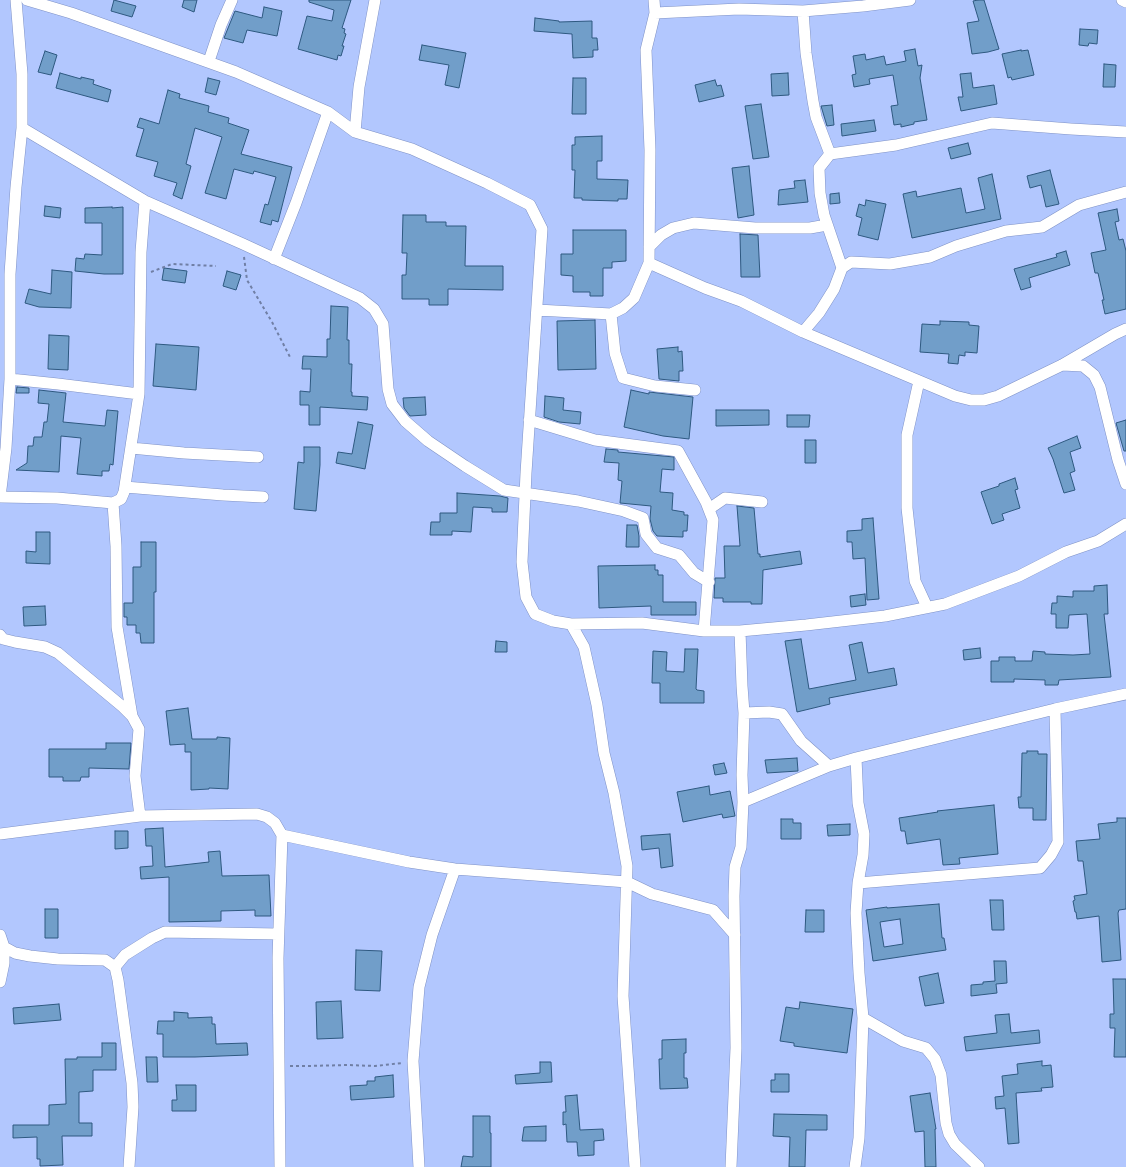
<!DOCTYPE html>
<style>
body{margin:0}
canvas{display:block;background:#b2c7fe}
</style>
<canvas width="1126" height="1167"></canvas>
<script>
const ctx = document.querySelector('canvas').getContext('2d');
ctx.lineJoin = 'round';
function fillPath(path, color) { ctx.fillStyle = color; ctx.fill(path, 'evenodd'); }
const toPath = rows => new Path2D(rows.map(r => 'M' + r).join(''));
function strokePath(path, color, width, dash) { ctx.strokeStyle = color; ctx.lineWidth = width; ctx.lineCap = dash ? 'butt' : 'round'; ctx.setLineDash(dash || []); ctx.stroke(path); }
const building = toPath([
 [114,0,136,6,132,17,111,11,114,0],
 [184,0,197,0,194,12,182,7,184,0],
 [309,0,351,0,342,28,345,29,344,33,346,34,342,46,344,46,341,56,338,55,337,60,298,49,307,16,332,21,334,10,309,2,309,0],
 [978,0,984,0,999,49,988,52,972,54,967,23,979,21,973,1,978,0],
 [264,7,282,11,277,36,247,30,243,43,224,38,235,11,262,18,264,7],
 [535,18,559,21,559,22,592,21,592,38,597,38,598,50,593,50,593,57,573,58,572,34,534,31,535,18],
 [1080,29,1098,30,1097,44,1089,43,1088,46,1079,45,1080,29],
 [422,45,466,53,459,88,445,85,449,65,419,60,422,45],
 [915,49,918,66,922,65,920,78,927,120,914,122,914,124,901,127,901,124,894,125,891,106,898,105,893,75,869,79,870,84,854,87,852,75,856,74,853,56,865,54,866,60,884,56,886,65,906,61,904,51,915,49],
 [1021,50,1021,51,1028,50,1034,75,1012,80,1011,77,1008,78,1002,54,1021,50],
 [45,51,57,55,51,75,38,72,45,51],
 [1104,64,1116,65,1115,87,1103,87,1104,64],
 [60,73,81,79,81,77,94,80,93,84,111,90,108,102,56,88,60,73],
 [788,73,789,95,772,96,771,74,788,73],
 [971,73,973,88,994,85,997,104,961,111,958,97,963,97,960,74,971,73],
 [208,78,220,81,216,95,205,92,208,78],
 [573,78,586,78,586,114,572,114,573,78],
 [715,80,717,86,721,85,724,96,699,102,695,85,715,80],
 [168,90,180,94,179,98,209,106,208,112,229,118,228,123,249,130,241,154,292,167,278,222,272,220,271,225,260,222,265,204,268,205,276,177,254,171,253,174,234,169,226,199,205,193,222,137,195,128,186,164,191,166,182,199,173,195,177,183,154,176,158,162,136,156,144,129,137,127,140,118,159,124,168,90],
 [761,104,769,157,753,159,745,106,761,104],
 [832,105,834,125,827,126,821,106,832,105],
 [874,120,876,131,842,136,841,124,874,120],
 [602,136,602,161,597,161,597,179,628,180,627,199,618,199,618,201,582,200,582,198,574,198,575,170,572,170,572,145,575,145,575,137,602,136],
 [968,143,971,154,951,159,948,148,968,143],
 [749,166,754,215,738,218,732,168,749,166],
 [1050,170,1059,204,1046,207,1041,185,1030,188,1027,176,1050,170],
 [992,174,1001,219,912,238,903,194,916,191,917,197,961,188,966,213,985,209,978,178,992,174],
 [805,180,808,202,778,205,779,190,795,188,794,181,805,180],
 [839,193,840,203,830,204,830,194,839,193],
 [866,200,886,204,878,240,858,235,862,218,856,216,859,204,865,206,866,200],
 [45,206,61,208,60,218,44,216,45,206],
 [112,207,112,208,123,207,123,274,104,274,75,271,76,258,84,259,85,254,102,255,102,223,85,223,85,208,112,207],
 [1117,209,1119,221,1115,222,1119,240,1123,239,1126,251,1126,309,1105,314,1102,300,1104,300,1098,273,1095,273,1091,253,1106,250,1098,213,1117,209],
 [403,215,426,215,426,222,446,222,446,226,466,226,465,266,503,266,503,290,448,289,448,305,429,305,429,299,402,299,402,275,406,275,407,253,402,253,403,215],
 [573,230,626,230,626,261,612,262,612,268,603,268,603,296,590,296,590,292,573,292,573,276,561,275,561,254,573,254,573,230],
 [740,234,758,235,760,277,741,277,740,234],
 [1066,251,1070,265,1029,278,1031,287,1021,290,1014,269,1057,257,1056,254,1066,251],
 [164,268,187,271,185,283,162,280,164,268],
 [52,270,72,272,71,308,39,307,25,303,29,289,51,294,52,270],
 [227,271,241,275,236,290,223,286,227,271],
 [331,306,348,307,347,340,349,340,349,364,352,364,351,392,352,392,352,396,368,397,367,410,320,407,320,425,309,425,309,405,300,405,300,391,310,392,311,369,302,369,303,356,327,357,327,339,330,339,331,306],
 [595,320,596,369,558,370,557,321,595,320],
 [940,321,969,322,969,325,979,326,977,353,965,352,965,356,959,355,958,364,948,363,949,354,920,352,922,324,940,325,940,321],
 [49,335,69,336,68,370,48,369,49,335],
 [156,344,199,347,196,390,153,386,156,344],
 [678,347,678,352,682,351,683,371,679,371,679,381,659,379,657,349,678,347],
 [17,387,29,388,29,393,16,393,17,387],
 [39,390,66,393,63,422,105,426,107,410,118,411,113,465,110,464,109,471,102,471,102,476,77,474,81,438,61,436,59,472,16,470,27,463,28,446,33,446,34,437,42,437,44,422,47,422,49,404,38,403,39,390],
 [631,390,649,394,649,392,693,397,689,439,663,436,624,427,631,390],
 [545,396,564,398,563,410,581,412,580,424,559,422,544,417,545,396],
 [425,397,426,415,410,416,404,408,403,398,425,397],
 [716,410,769,410,769,425,716,426,716,410],
 [787,415,810,415,809,427,787,427,787,415],
 [1126,420,1126,451,1124,451,1116,423,1126,420],
 [358,422,373,425,365,469,336,463,338,452,352,454,358,422],
 [1077,436,1081,448,1070,452,1075,471,1070,473,1075,490,1064,493,1053,459,1048,448,1077,436],
 [805,440,816,440,816,463,805,463,805,440],
 [304,447,320,447,320,465,316,511,294,509,298,462,304,463,304,447],
 [606,449,618,450,618,452,674,457,674,470,662,469,660,492,673,493,672,510,684,512,684,515,688,515,687,531,683,531,683,537,657,536,653,531,650,519,651,506,620,503,622,481,618,480,619,463,604,462,606,449],
 [1015,478,1018,489,1015,490,1020,508,1002,514,1004,520,992,524,981,492,999,486,999,484,1015,478],
 [457,493,500,496,508,498,507,512,492,512,492,508,473,507,471,532,452,531,452,535,430,535,431,522,440,522,440,513,457,513,457,493],
 [737,506,754,508,758,554,760,554,760,557,800,551,802,564,763,570,762,604,751,604,751,602,723,602,723,598,714,598,715,578,725,578,724,546,740,546,737,506],
 [873,518,879,599,867,600,865,558,853,559,852,542,847,542,847,531,862,530,862,519,873,518],
 [627,525,637,525,639,536,639,547,626,547,627,525],
 [36,532,50,532,50,564,26,563,26,551,36,552,36,532],
 [141,542,156,542,156,592,154,592,154,643,141,643,140,633,136,633,136,625,127,625,127,617,124,617,124,603,133,603,133,567,141,567,141,542],
 [655,565,655,570,658,570,658,575,663,575,663,602,696,602,696,615,651,615,651,606,599,608,598,566,655,565],
 [1107,585,1108,614,1104,614,1111,677,1059,680,1058,685,1045,685,1045,680,1014,679,1014,682,991,682,991,661,999,661,999,657,1015,657,1015,661,1032,661,1033,651,1045,652,1045,654,1073,655,1090,654,1087,614,1069,615,1068,628,1056,628,1056,614,1051,614,1052,603,1057,603,1057,596,1073,597,1073,591,1094,591,1094,586,1107,585],
 [865,594,866,605,851,607,850,596,865,594],
 [45,606,46,625,24,626,23,607,45,606],
 [801,639,809,689,856,680,849,645,862,642,868,673,894,668,897,685,829,698,830,704,797,712,785,641,801,639],
 [496,641,507,642,507,652,495,652,496,641],
 [980,648,981,658,964,660,963,650,980,648],
 [685,649,698,649,696,689,697,690,704,691,704,703,660,703,660,683,652,683,653,651,667,652,666,671,684,672,685,649],
 [188,708,192,739,217,739,217,737,230,738,228,789,209,788,209,789,191,790,191,752,185,752,185,744,170,745,166,711,188,708],
 [106,743,131,743,129,769,89,768,89,777,81,777,80,781,63,781,63,777,49,777,49,749,106,749,106,743],
 [1027,751,1038,751,1038,754,1047,754,1046,820,1033,820,1033,808,1019,808,1018,797,1021,797,1022,753,1027,753,1027,751],
 [797,758,798,771,767,773,765,760,797,758],
 [724,763,727,773,715,775,713,765,724,763],
 [709,786,710,795,730,791,735,816,723,818,722,814,683,822,677,792,709,786],
 [994,805,998,854,959,858,960,864,943,865,940,839,907,844,905,831,901,831,899,818,938,812,937,811,994,805],
 [1117,818,1126,818,1126,909,1119,910,1118,913,1121,960,1102,962,1099,916,1077,919,1076,912,1075,912,1073,901,1075,900,1074,896,1087,894,1083,861,1078,861,1076,841,1100,839,1098,824,1117,822,1117,818],
 [781,819,793,819,793,823,801,823,801,839,781,839,781,819],
 [850,824,850,835,828,836,827,825,850,824],
 [163,828,165,867,209,862,208,852,220,851,222,876,269,875,271,916,255,916,255,910,221,911,221,921,169,922,169,877,141,879,140,867,153,866,152,846,146,846,145,829,163,828],
 [115,831,128,831,128,848,115,849,115,831],
 [670,834,673,866,661,868,659,848,642,850,641,836,670,834],
 [990,900,1003,900,1004,930,992,930,990,900],
 [939,904,942,938,944,938,946,950,873,961,866,910,887,907,887,908,939,904],
 [900,919,903,944,884,947,880,922,900,919],
 [45,909,58,909,58,938,45,938,45,909],
 [806,910,824,910,824,932,805,932,806,910],
 [356,950,382,951,380,991,355,990,356,950],
 [994,961,1006,961,1007,983,996,984,997,993,971,996,971,985,983,984,983,982,995,981,994,961],
 [938,973,944,1003,925,1006,919,977,938,973],
 [1113,979,1126,979,1126,1057,1114,1057,1115,1028,1110,1028,1110,1014,1114,1014,1113,979],
 [341,1001,343,1038,317,1039,316,1002,341,1001],
 [800,1002,853,1009,847,1053,794,1046,794,1043,780,1041,786,1007,799,1009,800,1002],
 [59,1004,61,1020,14,1024,13,1008,59,1004],
 [174,1012,188,1013,188,1018,212,1017,212,1024,215,1024,216,1044,247,1043,248,1055,195,1057,163,1057,163,1034,157,1034,158,1021,174,1021,174,1012],
 [1009,1014,1011,1033,1039,1030,1040,1043,966,1051,964,1037,997,1033,995,1015,1009,1014],
 [686,1039,686,1053,684,1053,684,1078,687,1078,688,1088,660,1089,659,1059,662,1059,662,1040,686,1039],
 [102,1043,116,1043,116,1070,93,1070,93,1091,79,1092,79,1123,92,1123,92,1136,62,1136,63,1165,40,1166,40,1159,37,1159,37,1137,13,1138,13,1125,49,1125,49,1105,66,1104,65,1059,77,1059,77,1057,102,1057,102,1043],
 [146,1057,157,1057,158,1082,147,1082,146,1057],
 [1042,1061,1042,1066,1051,1065,1053,1087,1041,1088,1042,1091,1016,1093,1019,1143,1008,1144,1005,1108,996,1109,995,1097,1004,1096,1002,1076,1018,1074,1017,1064,1042,1061],
 [540,1062,551,1062,552,1082,516,1084,515,1075,540,1073,540,1062],
 [775,1074,789,1074,789,1092,771,1092,771,1080,775,1080,775,1074],
 [393,1075,394,1097,351,1100,350,1086,367,1085,367,1081,375,1081,375,1077,393,1075],
 [176,1085,196,1085,196,1111,172,1111,172,1100,177,1100,176,1085],
 [930,1093,936,1129,935,1129,936,1167,925,1167,924,1131,915,1132,910,1096,930,1093],
 [577,1095,580,1130,603,1129,604,1140,594,1141,594,1155,578,1156,577,1142,567,1142,566,1124,563,1125,563,1112,566,1112,565,1096,577,1095],
 [774,1114,827,1115,827,1130,806,1130,805,1167,789,1167,790,1137,773,1136,774,1114],
 [473,1116,490,1116,490,1133,491,1133,491,1167,461,1167,463,1156,473,1157,473,1116],
 [546,1126,546,1141,522,1141,524,1127,546,1126]
]);
fillPath(building, '#719ec9');
strokePath(building, '#2e5980', 1);
const minor = toPath([
 [27,0,71,13,236,72,328,112,355,132,412,149,487,183,530,205,542,229,526,473,522,562,526,597,535,614,553,621,571,624,642,623,704,631,740,631,806,625,885,616,945,604,1019,576,1066,552,1098,541,1126,524],
 [654,0,655,13,646,50,650,150,649,263,705,288,741,301,803,332,955,396,971,400,984,400,998,396,1062,365,1115,334,1126,329],
 [1122,0,1126,2],
 [655,13,739,9,803,11],
 [209,61,221,25,232,0],
 [22,128,145,201,243,244,360,298,374,309,383,324,388,389,392,404,405,421,428,441,465,466,504,490,578,501,624,511,643,518,646,534,657,548,679,555,694,573,709,582],
 [355,132,359,87,375,0],
 [830,154,816,117,813,101,806,53,803,11,863,6,910,0],
 [649,247,661,235,673,228,694,223,755,228,810,228,827,225],
 [274,259,296,203,328,112],
 [842,268,824,215,820,193,819,168,830,154,896,145,992,123,1071,129,1126,132],
 [537,310,611,314,623,308,634,298,649,263],
 [611,314,615,353,623,378,655,386,695,390],
 [803,332,819,313,834,289,842,268,851,262,890,264,930,257,956,246,1006,231,1042,227,1079,205,1126,192],
 [1062,365,1083,366,1094,375,1100,387,1118,460,1126,484],
 [10,379,58,384,139,394],
 [919,381,907,435,907,508,915,581,927,607],
 [529,420,595,440,678,451,706,502,713,520,704,631],
 [131,448,184,453,258,457],
 [125,487,223,495,263,497],
 [0,497,6,448,10,379,10,274,16,187,22,128,22,74,16,0],
 [0,497,57,498,113,503,121,499,124,492,139,394,141,252,145,201],
 [113,503,116,546,117,627,132,716],
 [709,509,725,498,762,502],
 [571,624,584,647,597,705,604,753,614,793,627,866,623,996,635,1167],
 [0,635,3,639,15,642,45,647,58,653,123,707,132,716,139,729,135,776,140,816],
 [744,713,769,712,782,714,801,741,829,766],
 [743,802,829,766,856,758,1055,709,1126,694],
 [0,834,140,816,257,814,267,817,275,823,282,835,278,958,280,1167],
 [282,835,409,862,455,869,627,882,652,894,713,910,735,935],
 [858,883,1040,868,1051,855,1058,842,1055,709],
 [0,935,4,947,15,953,30,956,58,959,105,960,115,967,118,980,132,1083,133,1107,129,1167],
 [115,967,125,955,152,938,165,932,278,934],
 [0,982,4,963,4,947],
 [863,1018,903,1041,926,1048,935,1059,941,1075,946,1123,949,1134,955,1144,979,1167],
 [419,1167,413,1061,419,987,432,935,455,869],
 [731,1167,736,1048,734,896,735,867,741,847,743,802,742,775,744,713,742,686,740,631],
 [855,1167,859,1138,863,1018,859,973,856,913,858,883,863,855,864,834,858,803,856,758]
]);
strokePath(minor, '#7f92c6', 12);
strokePath(toPath([
 [244,257,247,280,272,322,291,359],
 [151,272,172,264,216,266],
 [290,1066,306,1066,348,1065,375,1066,402,1063]
]), '#707fa5', 2, [3, 3]);
strokePath(minor, '#fff', 11);
</script>
